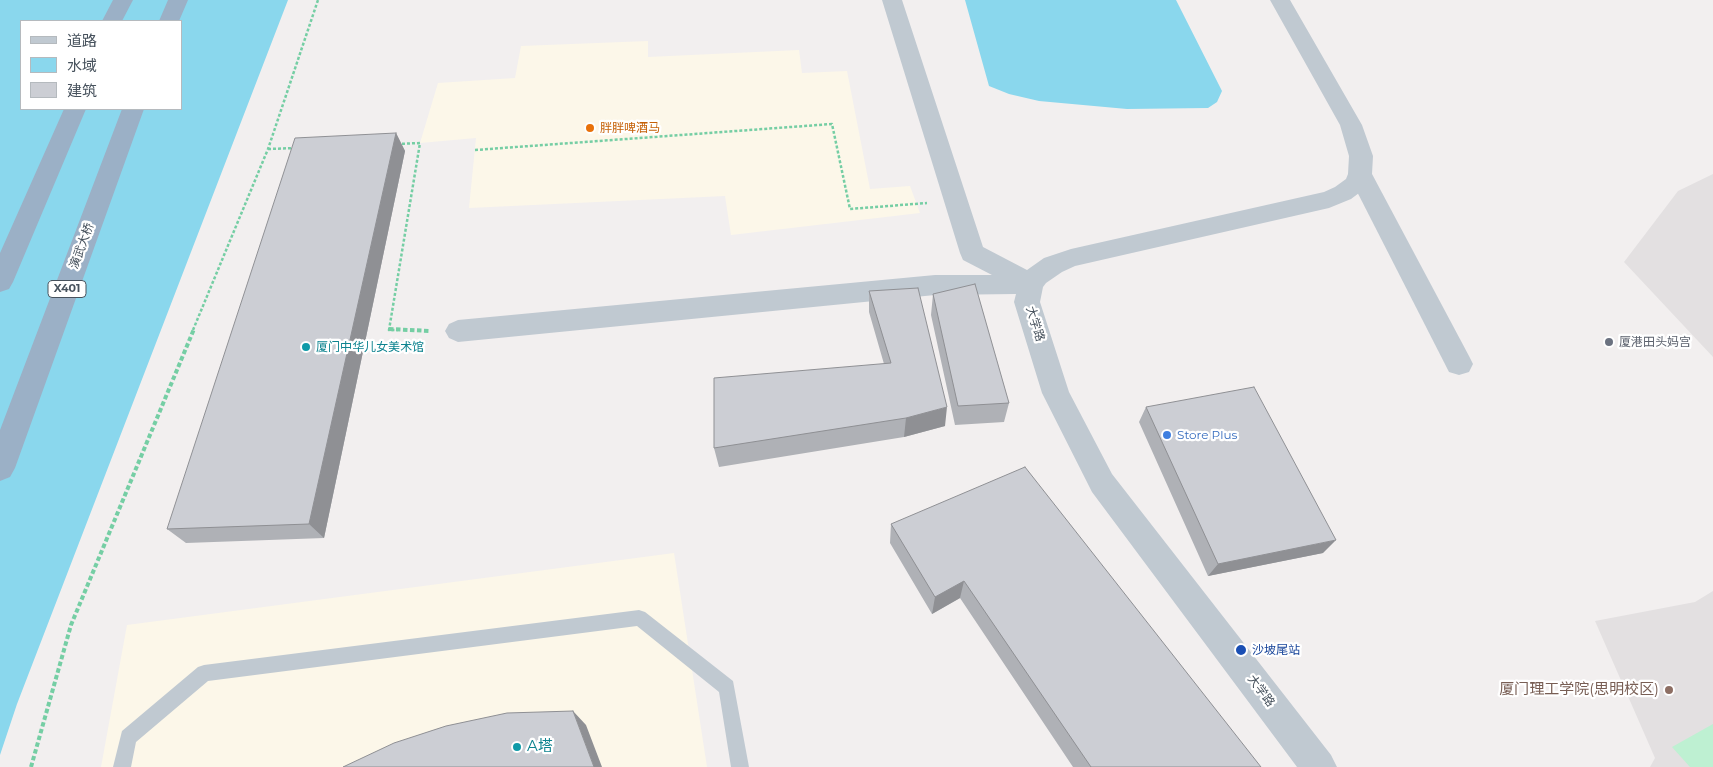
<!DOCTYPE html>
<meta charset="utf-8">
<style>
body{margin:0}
#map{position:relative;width:1713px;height:767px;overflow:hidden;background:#f2efef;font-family:Montserrat,"Noto Sans SC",sans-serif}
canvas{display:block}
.legend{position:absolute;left:20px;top:20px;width:162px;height:90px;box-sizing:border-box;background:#fff;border:1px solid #b5babe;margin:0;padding:6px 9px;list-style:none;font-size:15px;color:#47525d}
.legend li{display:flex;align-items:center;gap:10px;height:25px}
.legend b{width:25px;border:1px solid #b5babe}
</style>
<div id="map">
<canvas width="1713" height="767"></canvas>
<ul class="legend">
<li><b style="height:6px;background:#c0c9d1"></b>道路</li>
<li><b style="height:14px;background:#8ad7ed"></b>水域</li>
<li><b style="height:14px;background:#ccced4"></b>建筑</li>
</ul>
</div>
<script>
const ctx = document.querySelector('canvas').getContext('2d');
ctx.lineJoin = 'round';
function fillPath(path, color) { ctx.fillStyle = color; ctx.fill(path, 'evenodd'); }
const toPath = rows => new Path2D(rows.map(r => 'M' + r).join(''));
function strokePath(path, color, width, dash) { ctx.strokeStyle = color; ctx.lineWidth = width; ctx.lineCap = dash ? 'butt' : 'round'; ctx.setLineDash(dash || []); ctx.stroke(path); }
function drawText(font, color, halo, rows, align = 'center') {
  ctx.font = font + ' Montserrat,"Noto Sans SC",sans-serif'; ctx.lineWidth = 4.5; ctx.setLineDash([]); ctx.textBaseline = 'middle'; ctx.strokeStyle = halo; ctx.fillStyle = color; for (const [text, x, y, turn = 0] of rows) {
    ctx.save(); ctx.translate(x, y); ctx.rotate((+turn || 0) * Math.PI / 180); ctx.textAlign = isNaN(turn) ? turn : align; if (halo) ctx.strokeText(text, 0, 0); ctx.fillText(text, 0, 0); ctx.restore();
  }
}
fillPath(toPath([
 [648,41,648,57,799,50,802,73,847,71,870,189,910,186,920,213,731,235,725,196,469,208,476,138,420,143,438,83,515,78,521,46],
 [674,553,707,767,101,767,127,625]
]), '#fcf7e9');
fillPath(toPath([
 [1713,174,1713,357,1624,262,1678,191],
 [1713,591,1713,767,1650,767,1655,758,1595,621,1695,602]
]), '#e3e0e1');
fillPath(toPath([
 [1713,724,1713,767,1690,767,1672,747]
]), '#bef0d2');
fillPath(toPath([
 [0,0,288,0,17,704,0,755],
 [21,21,181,21,181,109,21,109],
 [965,0,1176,0,1222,91,1217,102,1208,108,1127,109,1039,101,1009,94,989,86]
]), '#8ad7ed');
strokePath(toPath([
 [397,144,420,143,389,330,398,330],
 [268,149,296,148],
 [475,150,832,124,850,209,927,203],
 [193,330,268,149,318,0]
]), '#75cea4', 2.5, [3, 2]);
strokePath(toPath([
 [389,329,430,331],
 [31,767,71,625,194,329]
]), '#75cea4', 4, [4.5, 2.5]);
fillPath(toPath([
 [639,610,645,612,733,681,749,767,731,767,719,692,637,626,208,681,136,742,131,767,113,767,122,731,198,667,204,665,639,610]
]), '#c0c9d1');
fillPath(toPath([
 [1360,166,1368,168,1372,174,1469,356,1473,364,1469,372,1459,375,1449,372,1348,174,1352,168,1360,166]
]), '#c0c9d1');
fillPath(toPath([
 [882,0,902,0,983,247,1027,270,1044,258,1071,249,1324,192,1335,187,1346,179,1348,174,1349,156,1340,125,1270,0,1290,0,1362,125,1373,156,1372,174,1363,190,1351,199,1329,208,1075,266,1062,272,1046,283,1043,287,1040,302,1069,392,1112,474,1331,755,1337,767,1297,767,1092,492,1042,393,1014,302,1016,294,935,295,458,342,449,338,445,331,449,324,458,320,935,275,992,275,963,260,960,253,882,0]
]), '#c0c9d1');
fillPath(toPath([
 [113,0,133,0,122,21,102,21,113,0],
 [168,0,188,0,179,21,159,21,168,0],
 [64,109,86,109,13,282,9,289,0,292,0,253,64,109],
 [122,109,144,109,15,468,10,477,0,481,0,430,122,109]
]), '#9bb0c6');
fillPath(toPath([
 [396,133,405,151,324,538,186,543,167,529],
 [869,291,945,426,904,437,719,467,714,448,884,364,869,312],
 [933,294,1009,403,1004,422,955,425,931,315],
 [1146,407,1323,553,1208,576,1139,422],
 [891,524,1261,767,1073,767,960,598,932,614,890,543]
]), '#afb1b6');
fillPath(toPath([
 [396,133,405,151,324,538,309,524],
 [947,407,945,426,904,437,906,418],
 [1336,540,1323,553,1208,576,1218,564],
 [964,581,960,598,932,614,935,597],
 [573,711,586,725,602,767,594,767]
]), '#8f9094');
const building = toPath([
 [396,133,309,524,167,529,295,138,396,133],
 [975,284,1009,403,958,406,933,294,975,284],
 [918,288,947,407,906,418,714,448,714,378,891,363,869,291,918,288],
 [1254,387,1336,540,1218,564,1146,407,1254,387],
 [1025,467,1261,767,1091,767,964,581,935,597,891,524,1025,467],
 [573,711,594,767,343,767,394,743,446,726,507,713,573,711]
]);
fillPath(building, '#ccced4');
strokePath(building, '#8f9094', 1);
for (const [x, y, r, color] of [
 [590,128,5,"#e8710a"],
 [1609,342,5,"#6b7280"],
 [306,347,5,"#0f9aa8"],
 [1167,435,5,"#3f7fe0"],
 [1241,650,6,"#1a4fb4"],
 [1669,690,5,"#8d6e63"],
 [517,747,5,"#0f9aa8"]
]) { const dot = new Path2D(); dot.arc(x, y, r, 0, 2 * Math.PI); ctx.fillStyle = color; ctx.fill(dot); strokePath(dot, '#fff', 2); }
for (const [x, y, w] of [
 [67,289,38]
]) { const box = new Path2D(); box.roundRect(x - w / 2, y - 8.5, w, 17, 4); ctx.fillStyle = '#fff'; ctx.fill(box); strokePath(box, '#47525d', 1); }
drawText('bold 11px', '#47525d', null, [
 ["X401",67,289]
]);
drawText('12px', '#c56008', '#fff', [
 ["胖胖啤酒马",600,128]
], 'left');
drawText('12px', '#47525d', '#fff', [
 ["演武大桥",82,246,-70],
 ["大学路",1035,324,73],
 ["大学路",1261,691,53]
]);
drawText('12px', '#5b616d', '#fff', [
 ["厦港田头妈宫",1619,342]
], 'left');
drawText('12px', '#0d838f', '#fff', [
 ["厦门中华儿女美术馆",316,347]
], 'left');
drawText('12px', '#366cbe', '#fff', [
 ["Store Plus",1177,435]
], 'left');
drawText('12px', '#164399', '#fff', [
 ["沙坡尾站",1252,650]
], 'left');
drawText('15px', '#785e54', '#fff', [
 ["厦门理工学院(思明校区)",1659,690]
], 'right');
drawText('15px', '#0d838f', '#fff', [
 ["A塔",527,747]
], 'left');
</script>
